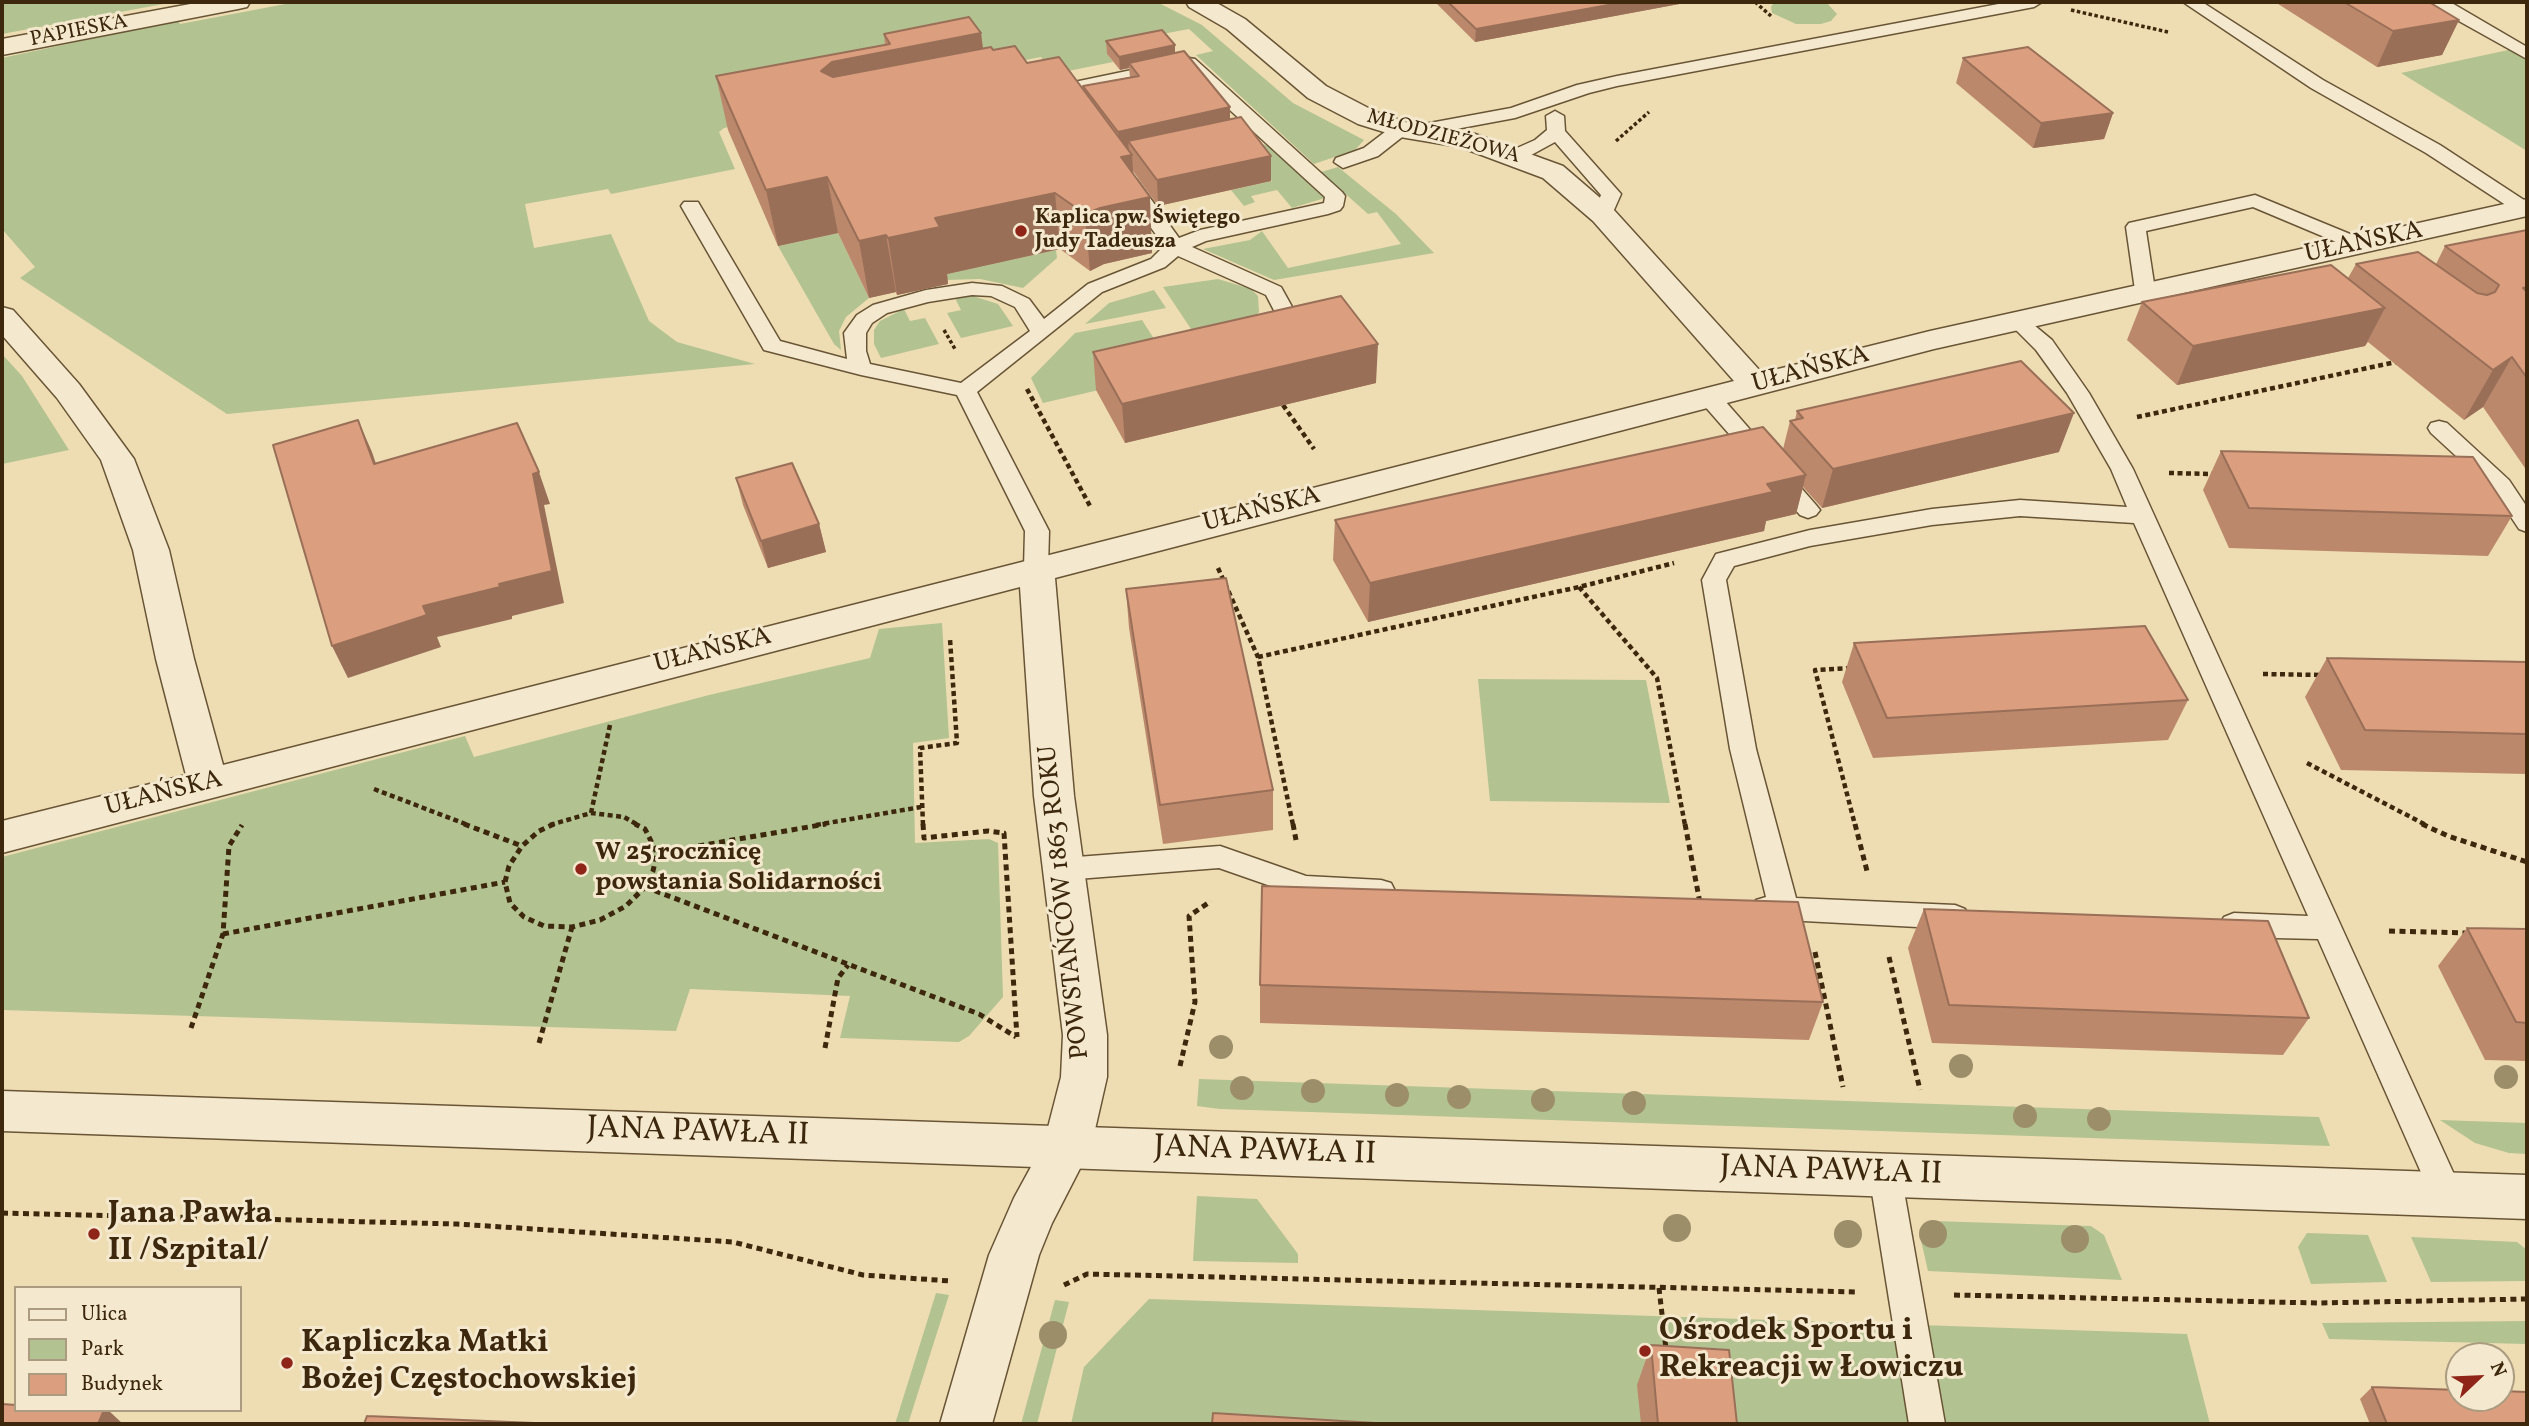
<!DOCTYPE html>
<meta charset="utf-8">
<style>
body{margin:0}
#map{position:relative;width:2529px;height:1426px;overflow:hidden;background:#eeddb3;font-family:Vollkorn,serif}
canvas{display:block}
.frame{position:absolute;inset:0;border:4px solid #3d280d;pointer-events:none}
.legend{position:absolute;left:14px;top:1286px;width:228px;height:126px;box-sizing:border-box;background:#f4e9ce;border:2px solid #ab9c81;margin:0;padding:9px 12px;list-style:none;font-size:21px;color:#3d280d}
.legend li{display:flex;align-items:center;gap:14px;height:35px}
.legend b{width:35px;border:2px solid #ab9c81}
.north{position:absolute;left:2445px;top:1342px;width:70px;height:70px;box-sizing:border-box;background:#f4e9ce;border:2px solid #ab9c81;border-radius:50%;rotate:67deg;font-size:19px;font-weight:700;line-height:28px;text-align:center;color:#3d280d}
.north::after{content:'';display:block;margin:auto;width:24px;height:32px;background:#8f2418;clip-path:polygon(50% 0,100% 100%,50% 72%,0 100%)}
</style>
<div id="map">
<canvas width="2529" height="1426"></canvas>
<div class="frame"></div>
<ul class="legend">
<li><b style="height:9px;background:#f4e9ce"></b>Ulica</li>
<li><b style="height:19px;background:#b3c291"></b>Park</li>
<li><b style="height:19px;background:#db9e7e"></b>Budynek</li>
</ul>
<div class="north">N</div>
</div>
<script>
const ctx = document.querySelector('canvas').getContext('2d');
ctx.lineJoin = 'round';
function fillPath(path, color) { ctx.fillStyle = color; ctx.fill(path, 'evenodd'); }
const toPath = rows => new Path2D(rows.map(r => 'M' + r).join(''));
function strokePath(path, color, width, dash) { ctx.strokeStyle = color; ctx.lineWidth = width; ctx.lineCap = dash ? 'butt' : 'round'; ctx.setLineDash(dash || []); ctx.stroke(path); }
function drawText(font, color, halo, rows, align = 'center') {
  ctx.font = font + ' Vollkorn,serif'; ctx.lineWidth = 6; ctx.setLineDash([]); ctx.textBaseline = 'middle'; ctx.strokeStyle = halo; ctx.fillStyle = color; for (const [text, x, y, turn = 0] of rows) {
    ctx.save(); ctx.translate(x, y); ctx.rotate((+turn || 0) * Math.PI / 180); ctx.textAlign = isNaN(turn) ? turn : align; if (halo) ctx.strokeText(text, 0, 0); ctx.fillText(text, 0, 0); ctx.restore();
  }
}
fillPath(toPath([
 [2,2,174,2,2,34],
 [296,2,1157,2,1202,25,1293,103,1364,140,1355,150,1314,164,1196,55,1213,51,1189,29,1157,35,1108,55,1113,62,1053,74,1041,57,975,70,896,95,724,128,719,132,735,169,611,194,608,189,525,204,534,248,611,234,649,321,677,342,755,364,227,414,20,278,35,267,2,229,2,58,178,20,180,24],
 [1774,2,1826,2,1837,14,1831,21,1821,24,1796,24,1772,13,1771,7],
 [2527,46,2527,151,2401,73],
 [1251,140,1271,147,1325,198,1292,208,1277,190,1251,196,1255,202,1244,206,1231,190,1272,181,1247,149],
 [1338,167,1396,214,1434,253,1274,280,1203,249,1250,240,1262,231,1288,268,1401,244,1377,212,1368,214,1321,172],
 [838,233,869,298,846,317,839,331,841,350,834,344,778,246],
 [1056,250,1057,258,1023,288,980,279,946,280,943,274],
 [1218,279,1251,289,1258,296,1259,312,1253,320,1193,332,1163,287],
 [1154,290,1166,308,1085,324,1109,303],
 [973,296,998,304,1013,326,961,338,947,313,961,310,955,298],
 [904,309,910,321,925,318,939,344,881,358,874,344,874,330,880,321],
 [1142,320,1170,364,1301,343,1043,403,1031,378,1075,333],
 [2,354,22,376,69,450,2,464],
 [942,623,949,738,913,743,915,843,989,839,998,843,1003,997,969,1036,959,1042,840,1038,850,996,690,989,676,1031,2,1010,2,857,465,736,474,757,709,695,870,658,879,629],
 [1478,679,1646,680,1670,803,1490,801],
 [1199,1079,2319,1117,2330,1146,1220,1109,1197,1106],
 [2440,1120,2527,1123,2527,1154,2509,1153,2475,1143],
 [1197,1196,1257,1199,1298,1254,1298,1263,1193,1261],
 [1933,1221,2091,1226,2104,1235,2122,1280,1928,1271,1920,1236],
 [2307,1233,2368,1235,2387,1282,2311,1284,2298,1247],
 [2411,1237,2517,1242,2527,1250,2527,1281,2431,1282],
 [936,1293,949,1295,908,1424,895,1424],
 [1149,1299,2187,1334,2210,1424,1071,1424,1084,1367],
 [1055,1300,1069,1302,1037,1424,1021,1424],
 [2527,1321,2527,1344,2329,1339,2322,1323]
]), '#b3c291');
const service = toPath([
 [2009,2,2042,2,2034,7,1617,86,1589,93,1515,118,1413,137,1406,134,1378,156,1343,168,1334,162,1336,158,1364,148,1394,125,1400,123,1408,127,1511,108,1577,85,1617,76,2009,2],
 [2183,2,2202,2,2323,80,2440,145,2527,202,2527,214,2518,213,2426,153,2311,88,2183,2],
 [2430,2,2450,2,2527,47,2527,59,2432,6,2430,2],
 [1189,58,1195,59,1342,192,1345,196,1343,206,1340,210,1328,214,1206,241,1192,247,1281,287,1301,323,1298,327,1273,334,1266,332,1262,328,1266,324,1279,320,1266,295,1178,256,1165,267,1102,292,977,392,1049,531,1048,568,1045,574,1036,576,1027,574,1024,568,1025,531,957,395,861,375,764,350,681,206,684,202,698,202,780,341,847,359,844,333,857,315,873,305,926,290,972,283,1002,286,1029,299,1044,319,1088,284,1151,259,1164,246,1120,184,1123,180,1137,180,1179,238,1200,230,1324,203,1325,197,1185,69,1071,93,1078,102,1069,107,1063,106,1051,90,1060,85,1189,58],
 [972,295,991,296,1015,307,1030,331,961,383,870,364,866,351,866,333,872,323,887,313,928,302,972,295],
 [1555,111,1564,116,1565,131,1621,194,1610,219,1596,219,1593,215,1601,195,1555,142,1522,160,1508,160,1506,156,1508,152,1535,140,1547,130,1546,116,1555,111],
 [2255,195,2367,241,2370,245,2367,249,2360,251,2353,249,2253,207,2146,231,2155,290,2152,294,2145,296,2138,294,2135,290,2126,227,2129,223,2255,195],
 [2016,314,2023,316,2052,340,2089,393,2133,469,2463,1194,2459,1204,2447,1209,2435,1204,2318,939,2234,937,2224,933,2219,925,2224,917,2234,913,2308,916,2134,523,2020,516,1932,525,1810,546,1734,566,1726,580,1756,749,1796,898,1955,905,1965,909,1970,917,1965,925,1955,929,1766,919,1756,916,1752,908,1756,900,1766,897,1730,749,1702,580,1716,554,1810,530,1932,509,2020,500,2127,507,2111,469,2067,393,2036,350,2006,320,2009,316,2016,314],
 [1710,391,1718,393,1816,505,1820,510,1816,515,1808,518,1800,515,1702,403,1699,398,1702,393,1710,391],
 [2439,421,2447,423,2509,480,2527,507,2527,532,2519,529,2493,490,2431,433,2428,428,2431,423,2439,421],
 [1220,846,1306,876,1381,880,1391,883,1395,891,1391,899,1381,902,1305,898,1219,868,1064,880,1054,877,1050,869,1054,861,1064,858,1220,846],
 [1885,1160,1896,1164,1901,1174,1945,1424,1909,1424,1869,1174,1874,1164,1885,1160]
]);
const minor = toPath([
 [201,2,250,2,247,7,238,9,2,55,2,39,201,2],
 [1186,2,1215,2,1245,19,1326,86,1376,112,1405,122,1475,134,1563,166,1613,209,1762,373,1930,331,2527,199,2527,216,1934,349,1055,578,1074,796,1107,1035,1107,1077,1091,1147,1052,1223,1039,1255,992,1424,940,1424,989,1255,1014,1198,1044,1143,1061,1077,1063,1035,1034,796,1020,587,2,853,2,821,186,775,156,659,133,550,101,460,57,398,2,335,2,307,13,310,79,384,134,459,169,550,194,659,223,765,1734,381,1593,221,1543,178,1460,147,1400,137,1358,124,1308,98,1227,29,1189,7,1186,2]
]);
const tertiary = toPath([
 [2,1091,2527,1175,2527,1219,2,1131,2,1091]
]);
strokePath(service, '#695536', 3);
strokePath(minor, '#695536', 3);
strokePath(tertiary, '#695536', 3);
strokePath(toPath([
 [1755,2,1771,16],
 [2071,10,2168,32],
 [1616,141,1649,112],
 [944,330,955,349]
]), '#3d280d', 3.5, [3.5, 2.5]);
strokePath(toPath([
 [1027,389,1090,506],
 [1283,405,1314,449],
 [2137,417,2396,362],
 [2169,473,2213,474],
 [1218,568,1258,657,1293,825],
 [1579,587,1657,678,1685,825],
 [1258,657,1579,587,1674,563],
 [1851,668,1815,670,1855,825],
 [2263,674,2323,675],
 [2307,763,2426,825],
 [374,789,468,825],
 [591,813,610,725],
 [550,825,591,813,624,817,638,825],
 [816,825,921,807],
 [923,825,920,748,957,743,950,639]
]), '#3d280d', 4.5, [5, 3.5]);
strokePath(toPath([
 [464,824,522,846],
 [554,824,539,831,522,846,509,866,505,882,510,903,524,917,544,926,572,927,600,920,626,906,645,887,653,871,657,853,645,829,635,824],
 [923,824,924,838,988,831,1004,833,1017,1037],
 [1293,824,1296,840],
 [1685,824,1700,903],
 [1855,824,1867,871],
 [2422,824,2448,836,2527,862],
 [657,853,826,824],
 [645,887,979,1014,1016,1037],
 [2389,931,2467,933],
 [223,934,505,882],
 [1815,952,1843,1087],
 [1889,957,1920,1090],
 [191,1028,223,934,229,846,242,825],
 [539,1043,572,927],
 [825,1048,838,978,848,965],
 [1180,1066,1195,1002,1189,916,1211,901],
 [2,1213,457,1224,733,1242,863,1275,951,1281],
 [1064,1285,1087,1274,1858,1292],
 [1659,1288,1666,1349],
 [1954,1295,2318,1303,2527,1299]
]), '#3d280d', 5, [6, 4.5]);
fillPath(service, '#f4e9ce');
fillPath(minor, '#f4e9ce');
fillPath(tertiary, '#f4e9ce');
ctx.fillStyle = '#9d8e6a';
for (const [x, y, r] of [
 [1221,1047,12],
 [1961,1066,12],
 [2506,1077,12],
 [1242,1088,12],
 [1313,1091,12],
 [1397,1095,12],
 [1459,1097,12],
 [1543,1100,12],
 [1634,1103,12],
 [2025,1116,12],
 [2099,1119,12],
 [1677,1228,14],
 [1848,1234,14],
 [1933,1234,14],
 [2075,1239,14],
 [1053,1335,14]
]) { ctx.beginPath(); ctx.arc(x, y, r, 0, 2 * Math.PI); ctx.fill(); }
fillPath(toPath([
 [1435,2,1690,2,1475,42],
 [2275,2,2429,2,2459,20,2442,55,2377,67],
 [981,33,983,48,993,50,1027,63,1084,90,1083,86,1130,77,1129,68,1120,70,1107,54,1106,41,1175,45,1175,53,1230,107,1230,119,1271,156,1271,181,1158,206,1133,171,1152,253,1104,264,1090,271,1060,249,947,274,948,284,897,295,896,292,869,298,838,233,778,246,728,130,716,76,885,45,884,34],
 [1963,58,2113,113,2104,139,2033,148,1956,83],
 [2527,230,2527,471,2483,407,2464,420,2368,342,2365,346,2177,385,2127,340,2142,302,2348,278,2356,264,2436,264,2445,246],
 [1093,352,1376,383,1125,443,1096,390],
 [1797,411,2059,452,1822,508,1803,487,1796,514,1766,521,1764,531,1368,622,1333,560,1335,520,1783,449,1790,421,1795,420],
 [2221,451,2512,516,2488,556,2229,548,2203,490],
 [736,478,819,524,826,552,768,568,743,505],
 [1126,589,1273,790,1273,830,1163,844,1129,628],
 [1854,643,2188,700,2168,740,1873,758,1842,682],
 [2327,658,2527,662,2527,774,2341,770,2305,697],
 [1924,909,2309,1018,2283,1055,1932,1043,1908,948],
 [2467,928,2527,929,2527,1061,2485,1060,2438,966],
 [1260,985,1823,1002,1809,1040,1260,1023],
 [1651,1345,1737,1424,1641,1424,1637,1385],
 [2372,1387,2527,1424,2370,1424,2360,1399]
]), '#bc886c');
fillPath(toPath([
 [1625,2,1690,2,1475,42,1476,29],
 [2459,20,2442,55,2377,67,2393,31],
 [981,33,987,87,841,116,821,71,832,62],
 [1175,45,1175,58,1129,63,1129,68,1120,70,1119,57],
 [1230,107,1230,128,1128,141,1129,151,1119,153,1118,132],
 [2113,113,2104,139,2033,148,2041,123],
 [1132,155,1135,200,1150,197,1152,253,1104,264,1090,271,1085,214,1121,157],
 [1271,156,1271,181,1158,206,1157,180],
 [827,177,838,233,778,246,766,190],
 [1055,193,1060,249,947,274,948,284,897,295,888,238,935,218],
 [886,235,896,292,869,298,859,241],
 [2385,308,2365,346,2177,385,2193,346],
 [1378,344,1376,383,1125,443,1122,404],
 [2512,357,2483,407,2464,420,2493,370],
 [2074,413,2059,452,1822,508,1833,469],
 [358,420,372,452,387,496,374,464],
 [539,472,550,504,544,505,564,603,512,616,512,619,437,637,441,647,348,678,332,646,423,606,499,584,533,474],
 [1806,475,1796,514,1766,521,1764,531,1368,622,1370,583],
 [819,524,826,552,768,568,761,541],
 [104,1410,108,1410,123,1424,98,1424]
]), '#996f58');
const building = toPath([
 [1448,2,1625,2,1476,29,1448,2],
 [2344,2,2429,2,2459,20,2393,31,2344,2],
 [969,17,981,33,832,62,821,71,833,77,991,47,993,50,1015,46,1027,63,1059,57,1132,155,1121,157,1150,197,1100,208,1085,214,1055,193,935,218,940,227,888,238,886,235,859,241,827,177,766,190,716,76,890,44,884,34,969,17],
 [1162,30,1175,45,1119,57,1106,41,1162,30],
 [2028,47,2113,113,2041,123,1963,58,2028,47],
 [1184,51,1230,107,1118,132,1083,86,1139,76,1129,63,1184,51],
 [1241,117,1271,156,1157,180,1128,141,1241,117],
 [2527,230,2527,287,2523,288,2527,292,2527,378,2512,357,2493,370,2356,264,2418,252,2477,293,2487,295,2495,292,2499,285,2445,246,2527,230],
 [2331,265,2385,308,2193,346,2142,302,2331,265],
 [1341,296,1378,344,1122,404,1093,352,1341,296],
 [2021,361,2074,413,1833,469,1790,421,1803,418,1797,411,2021,361],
 [358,420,374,464,517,423,539,472,533,474,552,571,499,584,500,587,423,606,427,615,332,646,273,445,358,420],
 [1763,427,1806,475,1767,484,1773,492,1370,583,1335,520,1763,427],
 [2221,451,2473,457,2512,516,2249,508,2221,451],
 [792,463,819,524,761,541,736,478,792,463],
 [1226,578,1273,790,1160,805,1126,589,1226,578],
 [2145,626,2188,700,1887,718,1854,643,2145,626],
 [2327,658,2527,662,2527,734,2365,730,2327,658],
 [1262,886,1798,902,1823,1002,1260,985,1262,886],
 [1924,909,2268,921,2309,1018,1949,1005,1924,909],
 [2467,928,2527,929,2527,1023,2516,1022,2467,928],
 [1651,1345,1729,1350,1737,1424,1658,1424,1651,1345],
 [2372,1387,2459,1390,2459,1398,2501,1398,2501,1391,2527,1392,2527,1424,2387,1424,2372,1387],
 [2,1404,16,1405,16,1410,104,1410,98,1424,2,1424,2,1404],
 [1213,1413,1391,1424,1212,1424,1213,1413],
 [367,1416,559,1424,364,1424,367,1416]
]);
fillPath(building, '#db9e7e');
strokePath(building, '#996f58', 2);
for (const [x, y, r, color] of [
 [1021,231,7,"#8f2418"],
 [581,869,7,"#8f2418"],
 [94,1234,7,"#8f2418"],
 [1645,1351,7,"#8f2418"],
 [287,1363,7,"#8f2418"]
]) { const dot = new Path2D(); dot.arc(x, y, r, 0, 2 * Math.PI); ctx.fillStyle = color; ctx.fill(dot); strokePath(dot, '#f4e9ce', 2.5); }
drawText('21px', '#3d280d', '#f4e9ce', [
 ["PAPIESKA",79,32,-11],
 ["MŁODZIEŻOWA",1443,138,15]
]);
drawText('bold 21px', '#3d280d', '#f4e9ce', [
 ["Kaplica pw. Świętego",1035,219],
 ["Judy Tadeusza",1035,243]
], 'left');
drawText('26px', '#3d280d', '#f4e9ce', [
 ["UŁAŃSKA",2364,244,-12],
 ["UŁAŃSKA",1811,371,-15],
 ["UŁAŃSKA",1262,511,-14],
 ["UŁAŃSKA",713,652,-14],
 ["UŁAŃSKA",164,795,-14],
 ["POWSTAŃCÓW 1863 ROKU",1066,902,-96]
]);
drawText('bold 26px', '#3d280d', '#f4e9ce', [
 ["W 25 rocznicę",595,854],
 ["powstania Solidarności",595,884]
], 'left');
drawText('32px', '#3d280d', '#f4e9ce', [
 ["JANA PAWŁA II",698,1134,2],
 ["JANA PAWŁA II",1265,1153,2],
 ["JANA PAWŁA II",1831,1173,2]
]);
drawText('bold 32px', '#3d280d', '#f4e9ce', [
 ["Jana Pawła",108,1216],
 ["II /Szpital/",108,1253],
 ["Ośrodek Sportu i",1659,1333],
 ["Rekreacji w Łowiczu",1659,1370],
 ["Kapliczka Matki",301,1345],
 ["Bożej Częstochowskiej",301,1382]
], 'left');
</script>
